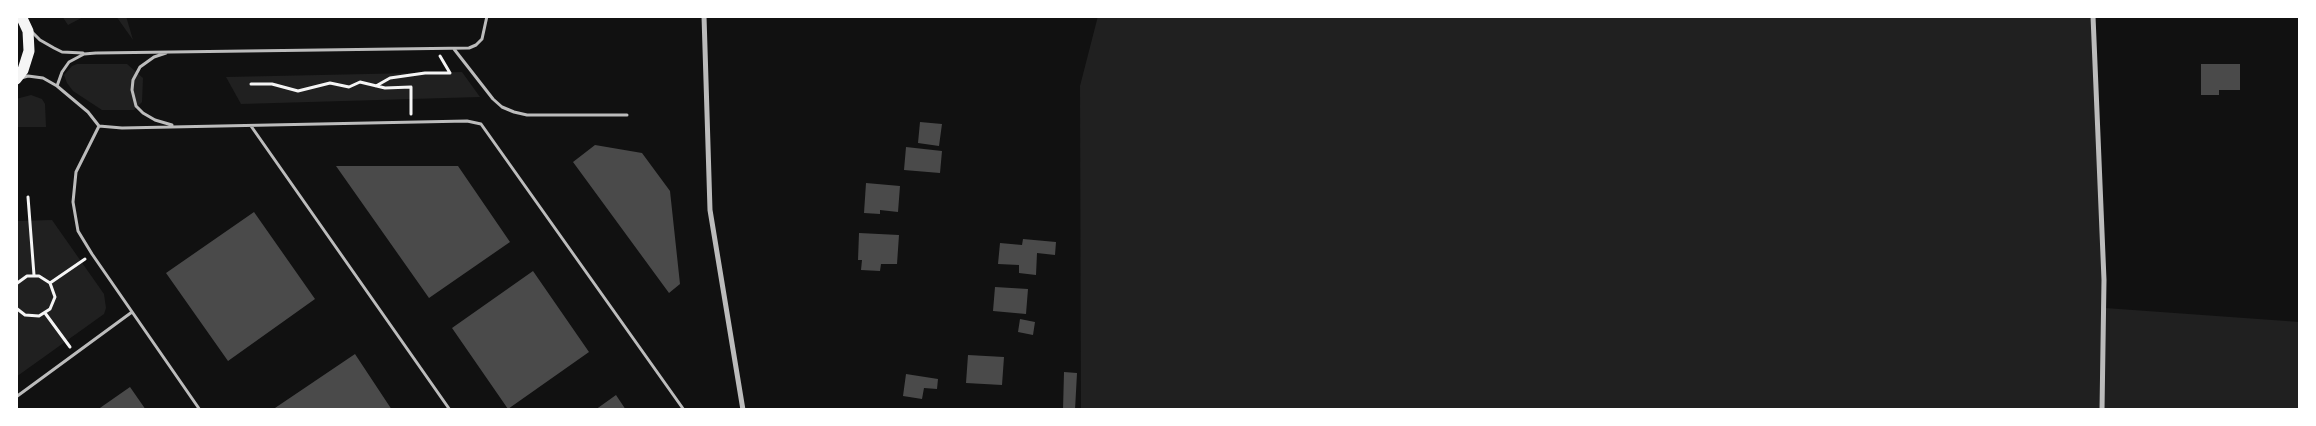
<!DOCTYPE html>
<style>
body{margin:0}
#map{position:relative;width:2316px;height:426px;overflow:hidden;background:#111;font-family:"Roboto Condensed",sans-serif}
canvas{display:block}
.frame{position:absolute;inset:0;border:18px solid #fff;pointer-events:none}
</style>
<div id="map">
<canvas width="2316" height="426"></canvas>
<div class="frame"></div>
</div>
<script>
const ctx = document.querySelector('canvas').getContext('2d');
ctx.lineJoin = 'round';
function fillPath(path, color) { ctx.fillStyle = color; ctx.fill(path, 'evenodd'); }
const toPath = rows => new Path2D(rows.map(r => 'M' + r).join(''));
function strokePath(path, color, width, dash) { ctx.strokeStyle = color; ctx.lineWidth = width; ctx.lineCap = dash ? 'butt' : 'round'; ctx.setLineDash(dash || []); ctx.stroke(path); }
fillPath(toPath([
 [62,16,85,16,68,25],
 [116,16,126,16,133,40],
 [1098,16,2093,16,2105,308,2300,322,2300,410,1081,410,1080,86],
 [77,64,127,64,143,78,142,102,134,110,102,110,73,91,67,83,64,75,72,66],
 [462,72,480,97,241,104,226,77],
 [31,95,42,99,45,104,46,127,16,127,16,99],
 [52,220,104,294,106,308,104,314,16,377,16,221]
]), '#202020');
fillPath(toPath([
 [2201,64,2240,64,2240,90,2219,90,2219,95,2201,95],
 [920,122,942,124,939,146,918,143],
 [595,145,642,153,670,191,680,284,669,293,573,162],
 [906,147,942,151,940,173,904,170],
 [336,166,458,166,510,242,429,298],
 [866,183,900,186,898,212,880,210,880,214,864,213],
 [254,212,315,299,228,361,166,273],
 [859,233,899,235,897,264,881,264,880,271,861,270,862,260,858,260],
 [1023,239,1056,242,1055,255,1037,253,1036,275,1019,273,1019,265,998,264,1000,243,1022,245],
 [533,271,589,352,508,409,452,328],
 [995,287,1028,289,1026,314,993,311],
 [1020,319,1035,322,1033,335,1018,332],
 [355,354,392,410,272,410],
 [968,355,1004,357,1002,385,966,383],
 [1064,372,1077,373,1075,410,1063,410],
 [906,374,938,379,937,389,924,388,922,399,903,396],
 [130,387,146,410,97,410],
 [616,395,626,410,595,410]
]), '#4a4a4a');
strokePath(toPath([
 [251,84,272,84,298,91,330,83,349,87,360,82,385,88,411,87,411,114],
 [376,86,390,78,425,73,450,73,440,56],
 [28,197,34,275],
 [50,283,85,259],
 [16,284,27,276,39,276,50,283,55,297,50,309,39,316,25,315,16,308],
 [45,313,70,347]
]), '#f5f5f5', 3);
strokePath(toPath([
 [31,31,40,40,54,48,62,52,83,53],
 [454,49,493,99,502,107,514,112,527,115,627,115],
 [96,53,84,54,69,62,62,72,57,86,88,112,99,126,122,128,467,121,481,124,684,410],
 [97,53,469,48,476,45,482,39,487,16],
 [166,53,154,57,140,67,133,80,132,90,136,106,143,113,155,120,172,125],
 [21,78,28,76,43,78,57,86],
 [99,126,76,172,73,202,78,231,92,254,200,410],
 [251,126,450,410],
 [16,397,132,312]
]), '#bcbcbc', 3);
strokePath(toPath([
 [704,16,710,210,743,410],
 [2093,16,2104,280,2102,410]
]), '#bcbcbc', 5);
strokePath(toPath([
 [16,79,23,70,29,51,28,31,21,16]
]), '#f5f5f5', 11);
</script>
